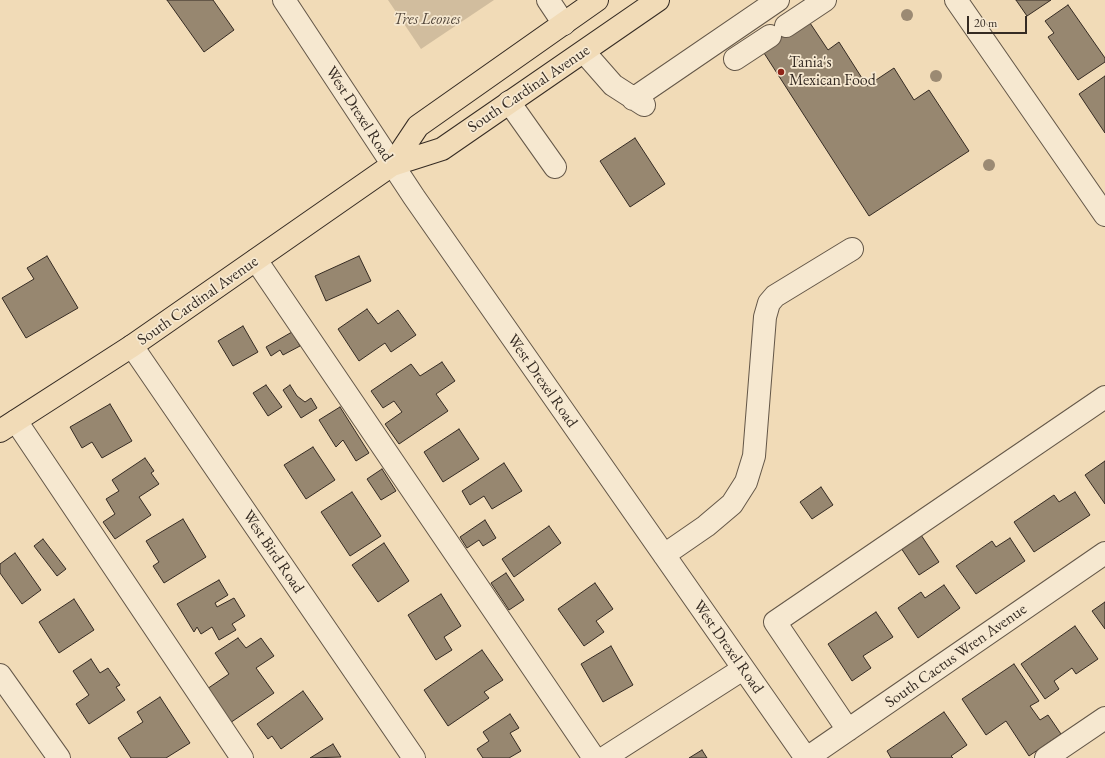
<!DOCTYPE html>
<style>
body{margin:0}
#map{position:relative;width:1105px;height:758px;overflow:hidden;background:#f1dbb7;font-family:"EB Garamond",serif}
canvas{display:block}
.scale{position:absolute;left:967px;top:16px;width:60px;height:18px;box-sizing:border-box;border:2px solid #352b23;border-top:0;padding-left:5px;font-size:12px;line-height:14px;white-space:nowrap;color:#352b23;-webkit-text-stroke:3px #f6e8d0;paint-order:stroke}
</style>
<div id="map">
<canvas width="1105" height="758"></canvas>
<div class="scale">20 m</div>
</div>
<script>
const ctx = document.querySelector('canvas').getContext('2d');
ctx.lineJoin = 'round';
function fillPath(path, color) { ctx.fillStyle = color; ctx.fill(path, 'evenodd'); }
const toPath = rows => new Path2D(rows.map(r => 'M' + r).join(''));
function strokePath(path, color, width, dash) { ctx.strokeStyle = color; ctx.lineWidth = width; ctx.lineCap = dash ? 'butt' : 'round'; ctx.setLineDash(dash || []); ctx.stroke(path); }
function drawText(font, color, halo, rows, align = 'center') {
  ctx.font = font + ' "EB Garamond",serif'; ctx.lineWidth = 3.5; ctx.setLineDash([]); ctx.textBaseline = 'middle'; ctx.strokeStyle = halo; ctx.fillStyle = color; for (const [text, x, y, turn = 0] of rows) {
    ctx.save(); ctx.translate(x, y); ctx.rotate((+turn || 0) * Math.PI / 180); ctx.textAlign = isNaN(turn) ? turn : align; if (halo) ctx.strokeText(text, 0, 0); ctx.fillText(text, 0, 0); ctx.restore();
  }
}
fillPath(toPath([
 [388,0,494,0,421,49]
]), '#d1bd9e');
const building = toPath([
 [167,0,213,0,234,30,204,52,167,0],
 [1016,0,1051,0,1027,16,1016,0],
 [1068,5,1105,58,1105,62,1078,80,1048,37,1054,33,1045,21,1068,5],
 [784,23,810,23,828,50,839,42,867,86,894,68,914,100,929,90,969,151,869,216,764,53,784,23],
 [1105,76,1105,133,1079,94,1105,76],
 [635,138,665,184,630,207,600,161,635,138],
 [47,256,78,308,26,338,2,298,34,279,27,268,47,256],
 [359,256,371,281,326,301,315,276,359,256],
 [367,309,378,324,398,310,416,335,391,352,385,343,359,361,338,329,367,309],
 [243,326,258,352,233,366,218,341,243,326],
 [292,332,300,346,283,355,280,350,271,356,266,347,292,332],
 [442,362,455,381,436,394,448,411,399,444,385,424,402,412,394,401,383,408,371,391,411,364,420,376,442,362],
 [266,385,282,407,268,416,253,393,266,385],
 [290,385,297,396,305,402,311,398,317,408,301,418,283,390,290,385],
 [110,404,132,441,102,458,92,442,82,448,70,427,110,404],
 [340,407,369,453,356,461,343,440,336,447,319,420,340,407],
 [459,429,479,459,443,482,424,452,459,429],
 [313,447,335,480,306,499,284,465,313,447],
 [145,458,154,471,151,473,159,484,139,497,151,515,115,539,103,522,115,514,106,499,119,491,112,480,145,458],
 [1105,461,1105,504,1085,475,1105,461],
 [504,463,522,491,492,509,484,496,470,505,462,491,504,463],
 [382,469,396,491,381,500,367,479,382,469],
 [821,487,833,505,812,519,800,502,821,487],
 [352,492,381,536,350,556,321,512,352,492],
 [1075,492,1090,515,1034,552,1014,522,1054,495,1059,502,1075,492],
 [183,519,206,557,164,583,153,566,159,562,146,541,183,519],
 [485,520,496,538,483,546,479,540,467,548,460,537,485,520],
 [549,526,561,543,514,577,502,559,549,526],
 [921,535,939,562,919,575,901,548,921,535],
 [1010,538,1025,561,976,594,956,566,992,541,996,547,1010,538],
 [43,539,66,569,57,576,34,546,43,539],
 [384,543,409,581,378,602,352,565,384,543],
 [15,553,41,590,22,604,0,573,0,564,15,553],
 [506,573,524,600,509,610,491,583,506,573],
 [219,580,228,595,215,603,217,607,234,598,245,616,232,624,236,630,219,640,212,627,201,634,197,627,194,632,177,604,219,580],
 [595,583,613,609,596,621,604,632,584,646,558,609,595,583],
 [944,585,960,608,918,638,898,608,921,592,925,598,944,585],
 [441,594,461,626,444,637,452,650,436,660,408,615,441,594],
 [74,599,94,630,59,653,39,622,74,599],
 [1105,602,1105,629,1092,611,1105,602],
 [876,612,893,637,863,656,871,668,852,681,828,644,876,612],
 [1075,626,1098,659,1076,674,1072,668,1054,681,1059,689,1045,699,1021,664,1075,626],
 [238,638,246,648,261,638,274,656,256,668,274,693,227,725,204,691,229,674,215,653,238,638],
 [611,646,633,685,603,702,581,664,611,646],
 [482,650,503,680,484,692,489,698,448,726,424,690,482,650],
 [91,659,100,673,108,668,120,685,116,687,125,700,89,724,76,704,89,695,73,671,91,659],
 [1014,664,1039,701,1030,706,1040,720,1048,715,1061,734,1029,756,1006,721,986,735,962,699,1014,664],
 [303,691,323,719,281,749,272,736,268,739,257,724,303,691],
 [160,697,190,743,166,758,131,758,118,738,143,722,137,712,160,697],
 [944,712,967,745,951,756,953,758,891,758,887,751,944,712],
 [510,714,519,728,510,733,521,751,509,758,483,758,477,749,489,741,483,732,510,714],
 [333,744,341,757,310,758,333,744],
 [702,750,707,758,689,758,702,750]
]);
fillPath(building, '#978770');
strokePath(building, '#352b23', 1);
const minor = toPath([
 [284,0,414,197,806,758],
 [548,0,564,24],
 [956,0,1105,215],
 [786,26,825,0],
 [584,52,613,85,644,105],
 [735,59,770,36],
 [633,99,778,0],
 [509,102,555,167],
 [256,260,594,758],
 [132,346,414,758],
 [16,421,242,758],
 [664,555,706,526,732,504,746,482,754,456,765,317,769,303,775,296,852,249],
 [0,675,59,758],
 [848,730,775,622,1105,397],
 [604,758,743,669],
 [807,758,1105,553],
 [1046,758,1105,718]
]);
const major = toPath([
 [392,165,418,126,597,0],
 [0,431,132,346,392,165,442,149,658,0]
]);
strokePath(minor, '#645748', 24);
strokePath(major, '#352b23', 24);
strokePath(minor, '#f6e8d0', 22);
strokePath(major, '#f1dbb7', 22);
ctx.fillStyle = '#9b8a73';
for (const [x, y] of [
 [907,15],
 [936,76],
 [989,165]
]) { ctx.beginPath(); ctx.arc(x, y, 6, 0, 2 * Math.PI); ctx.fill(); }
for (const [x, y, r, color] of [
 [781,72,4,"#8f2418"]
]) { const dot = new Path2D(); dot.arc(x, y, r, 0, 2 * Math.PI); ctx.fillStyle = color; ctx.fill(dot); strokePath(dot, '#f6e8d0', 1.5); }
drawText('italic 16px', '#54483c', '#f6e8d0', [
 ["Tres Leones",427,20]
]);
drawText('16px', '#352b23', '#f6e8d0', [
 ["Tania's",789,63],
 ["Mexican Food",789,81]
], 'left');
drawText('16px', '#352b23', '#f6e8d0', [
 ["South Cardinal Avenue",529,89,-34],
 ["West Drexel Road",359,114,57],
 ["South Cardinal Avenue",198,301,-35],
 ["West Drexel Road",542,381,55],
 ["West Bird Road",273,552,56],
 ["West Drexel Road",728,647,55],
 ["South Cactus Wren Avenue",956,656,-35]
]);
</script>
